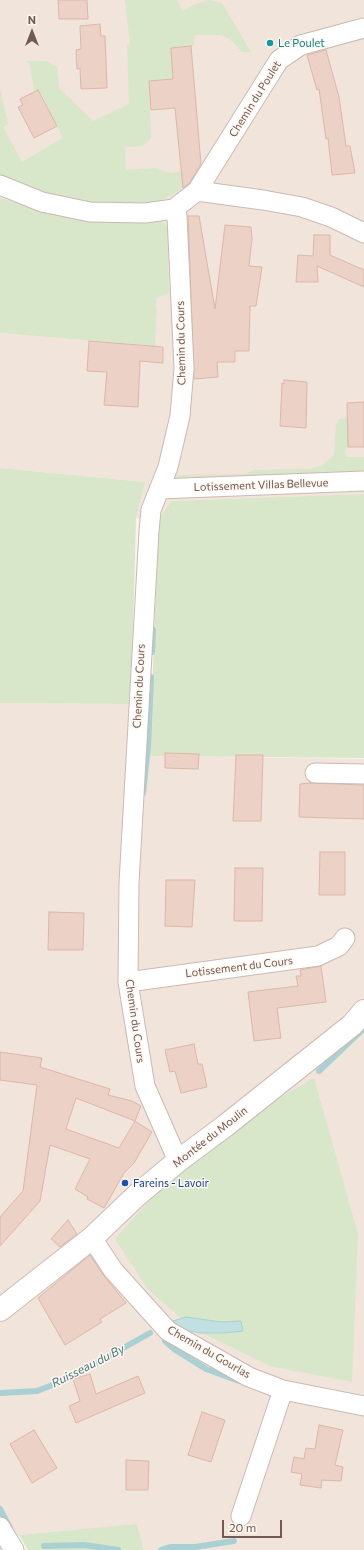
<!DOCTYPE html>
<meta charset="utf-8">
<style>
body{margin:0}
#map{position:relative;width:364px;height:1550px;overflow:hidden;background:#faf3eb;font-family:Commissioner,sans-serif}
canvas{display:block}
.north{position:absolute;left:12px;top:12px;width:40px;height:40px;-webkit-text-stroke:3px #fdf7f1;paint-order:stroke;rotate:0deg;font-size:11px;font-weight:700;line-height:16px;text-align:center;color:#725951}
.north::after{content:'';display:block;margin:auto;width:14px;height:18px;background:#725951;clip-path:polygon(50% 0,100% 100%,50% 72%,0 100%)}
.scale{position:absolute;left:222px;top:1520px;width:60px;height:18px;box-sizing:border-box;border:2px solid #725951;border-top:0;padding-left:5px;font-size:12px;line-height:14px;white-space:nowrap;color:#725951;-webkit-text-stroke:3px #fdf7f1;paint-order:stroke}
</style>
<div id="map">
<canvas width="364" height="1550"></canvas>
<div class="north">N</div>
<div class="scale">20 m</div>
</div>
<script>
const ctx = document.querySelector('canvas').getContext('2d');
ctx.lineJoin = 'round';
function fillPath(path, color) { ctx.fillStyle = color; ctx.fill(path, 'evenodd'); }
const toPath = rows => new Path2D(rows.map(r => 'M' + r).join(''));
function strokePath(path, color, width, dash) { ctx.strokeStyle = color; ctx.lineWidth = width; ctx.lineCap = dash ? 'butt' : 'round'; ctx.setLineDash(dash || []); ctx.stroke(path); }
function drawText(font, color, halo, rows, align = 'center') {
  ctx.font = font + ' Commissioner,sans-serif'; ctx.lineWidth = 3; ctx.setLineDash([]); ctx.textBaseline = 'middle'; ctx.strokeStyle = halo; ctx.fillStyle = color; for (const [text, x, y, turn = 0] of rows) {
    ctx.save(); ctx.translate(x, y); ctx.rotate((+turn || 0) * Math.PI / 180); ctx.textAlign = isNaN(turn) ? turn : align; if (halo) ctx.strokeText(text, 0, 0); ctx.fillText(text, 0, 0); ctx.restore();
  }
}
fillPath(toPath([
 [0,0,364,0,364,494,171,501,158,521,136,518,145,482,0,468,0,333,155,346,157,311,156,298,169,293,168,227,162,221,92,222,0,198],
 [0,703,152,704,150,756,364,759,364,1550,144,1550,137,1525,19,1535,4,1550,0,1550]
]), '#f1e4da');
fillPath(toPath([
 [125,0,177,0,182,11,196,4,209,0,222,3,251,52,242,52,232,41,222,35,195,35,194,46,171,48,173,79,149,81,151,138,143,146,125,147,126,170,156,168,171,173,182,171,183,179,193,179,176,193,161,200,163,203,148,207,73,202,24,188,0,175,0,89,8,124,3,127,22,162,63,138,42,95,38,90,34,92,30,64,26,61,46,61,57,67,59,88,93,121,129,104,127,45,130,44,129,35],
 [0,198,92,222,162,221,168,227,169,293,156,298,157,311,155,346,0,333],
 [347,418,348,448,345,449,346,457,364,457,364,471,174,478,174,476,177,475,245,474,254,470,310,469,323,465,334,455,336,425,340,419],
 [0,468,145,482,136,518,131,704,0,703],
 [364,494,364,758,150,756,158,521,171,501],
 [314,1078,358,1234,352,1382,270,1366,192,1328,148,1289,115,1239,179,1167,250,1115],
 [137,1524,144,1550,28,1550,19,1535]
]), '#d8e6ca');
const water = toPath([
 [186,1317,221,1322,241,1321,243,1331,224,1333,201,1333,184,1330,173,1321,186,1317]
]);
fillPath(water, '#c1e0e2');
strokePath(water, '#a9d0d2', 1);
strokePath(toPath([
 [152,652,153,630],
 [143,793,148,746,151,677],
 [319,1071,364,1028],
 [165,1341,174,1349,206,1369,239,1381],
 [0,1393,37,1391,68,1379,150,1333],
 [0,1509,10,1528],
 [44,1546,84,1545,118,1550],
 [161,1550,170,1547,195,1547,234,1541]
]), '#a9d0d2', 6);
const building = toPath([
 [58,0,87,0,88,19,59,19,58,0],
 [100,24,101,36,105,36,107,88,81,89,80,68,77,69,76,50,81,49,80,26,100,24],
 [191,46,201,164,189,184,183,188,175,108,151,110,149,81,173,79,171,48,191,46],
 [326,50,339,97,346,146,350,146,355,173,332,175,328,138,326,139,319,89,317,90,307,55,326,50],
 [38,90,57,126,34,138,18,107,23,105,20,99,38,90],
 [188,216,199,216,215,309,225,225,251,227,252,239,249,266,262,267,256,306,250,306,249,351,235,351,235,362,217,362,218,377,194,379,188,216],
 [314,235,330,235,330,255,364,270,364,287,317,266,318,282,296,282,298,255,313,256,314,235],
 [89,341,163,347,163,363,140,361,138,407,104,405,107,372,87,371,89,341],
 [284,380,307,382,306,428,280,426,282,383,284,384,284,380],
 [364,402,364,447,348,447,347,403,364,402],
 [165,753,199,754,198,769,165,768,165,753],
 [236,755,263,755,261,821,233,821,236,755],
 [310,783,364,785,364,819,299,817,300,784,310,783],
 [320,852,345,852,345,895,319,895,320,852],
 [235,868,263,868,262,921,234,921,235,868],
 [166,880,195,880,192,927,165,926,166,880],
 [49,912,84,913,83,950,48,950,49,912],
 [321,966,326,1002,277,1008,281,1038,254,1041,248,992,298,986,296,976,301,976,300,970,321,966],
 [194,1044,198,1064,202,1064,207,1087,181,1093,175,1071,170,1072,165,1050,194,1044],
 [0,1052,42,1058,40,1067,110,1089,108,1095,132,1101,141,1106,135,1121,152,1132,134,1163,124,1173,104,1208,87,1199,88,1197,75,1189,90,1159,50,1145,40,1201,0,1246,0,1217,23,1191,37,1085,0,1080,0,1052],
 [76,1098,135,1121,119,1148,66,1129,76,1098],
 [68,1220,77,1234,60,1247,51,1239,68,1220],
 [90,1255,104,1276,126,1303,100,1319,102,1322,65,1345,38,1298,90,1255],
 [90,1374,96,1394,138,1376,145,1393,76,1423,69,1406,80,1401,73,1379,90,1374],
 [202,1412,225,1420,211,1462,188,1455,202,1412],
 [319,1425,343,1430,335,1465,343,1467,341,1481,322,1480,321,1488,300,1485,302,1474,291,1472,294,1457,304,1459,306,1448,315,1449,319,1425],
 [34,1430,57,1468,32,1483,10,1444,34,1430],
 [126,1460,149,1461,148,1490,126,1490,126,1460]
]);
fillPath(building, '#ecd1c6');
strokePath(building, '#ddb7a8', 1);
const street = toPath([
 [0,185,42,202,90,212,145,213,174,209,197,191,279,60,301,45,364,28],
 [197,191,263,200,302,207,331,217,364,233],
 [174,209,177,216,184,368,180,416,168,467,151,510,149,531,129,883,128,982,145,1086,178,1161],
 [159,489,364,481],
 [315,773,364,774],
 [128,982,318,956,339,946,345,938],
 [92,1238,113,1270,168,1331,249,1377,283,1390,364,1406],
 [241,1516,283,1390],
 [0,1527,14,1550]
]);
const secondary = toPath([
 [0,1310,92,1238,136,1196,178,1161,225,1126,352,1025,364,1011]
]);
strokePath(street, '#cbbab1', 21);
strokePath(secondary, '#cfbcb2', 24);
strokePath(street, '#fff', 19);
strokePath(secondary, '#fff', 22);
for (const [x, y, r, color] of [
 [270,43,4,"#0f9aa8"],
 [125,1183,4,"#1a4fb4"]
]) { const dot = new Path2D(); dot.arc(x, y, r, 0, 2 * Math.PI); ctx.fillStyle = color; ctx.fill(dot); strokePath(dot, '#fdf7f1', 1.5); }
drawText('11px', '#0d838f', '#fdf7f1', [
 ["Le Poulet",278,43]
], 'left');
drawText('11px', '#725951', '#fdf7f1', [
 ["Chemin du Poulet",255,99,-58],
 ["Chemin du Cours",181,343,-91],
 ["Lotissement Villas Bellevue",261,485,-2],
 ["Chemin du Cours",139,686,-87],
 ["Lotissement du Cours",239,967,-7],
 ["Chemin du Cours",135,1021,82],
 ["Montée du Moulin",210,1137,-38],
 ["Chemin du Gourlas",209,1352,30]
]);
drawText('11px', '#164399', '#fdf7f1', [
 ["Fareins - Lavoir",133,1183]
], 'left');
drawText('italic 12px', '#4a787b', '#fdf7f1', [
 ["Ruisseau du By",88,1366,-27]
]);
</script>
